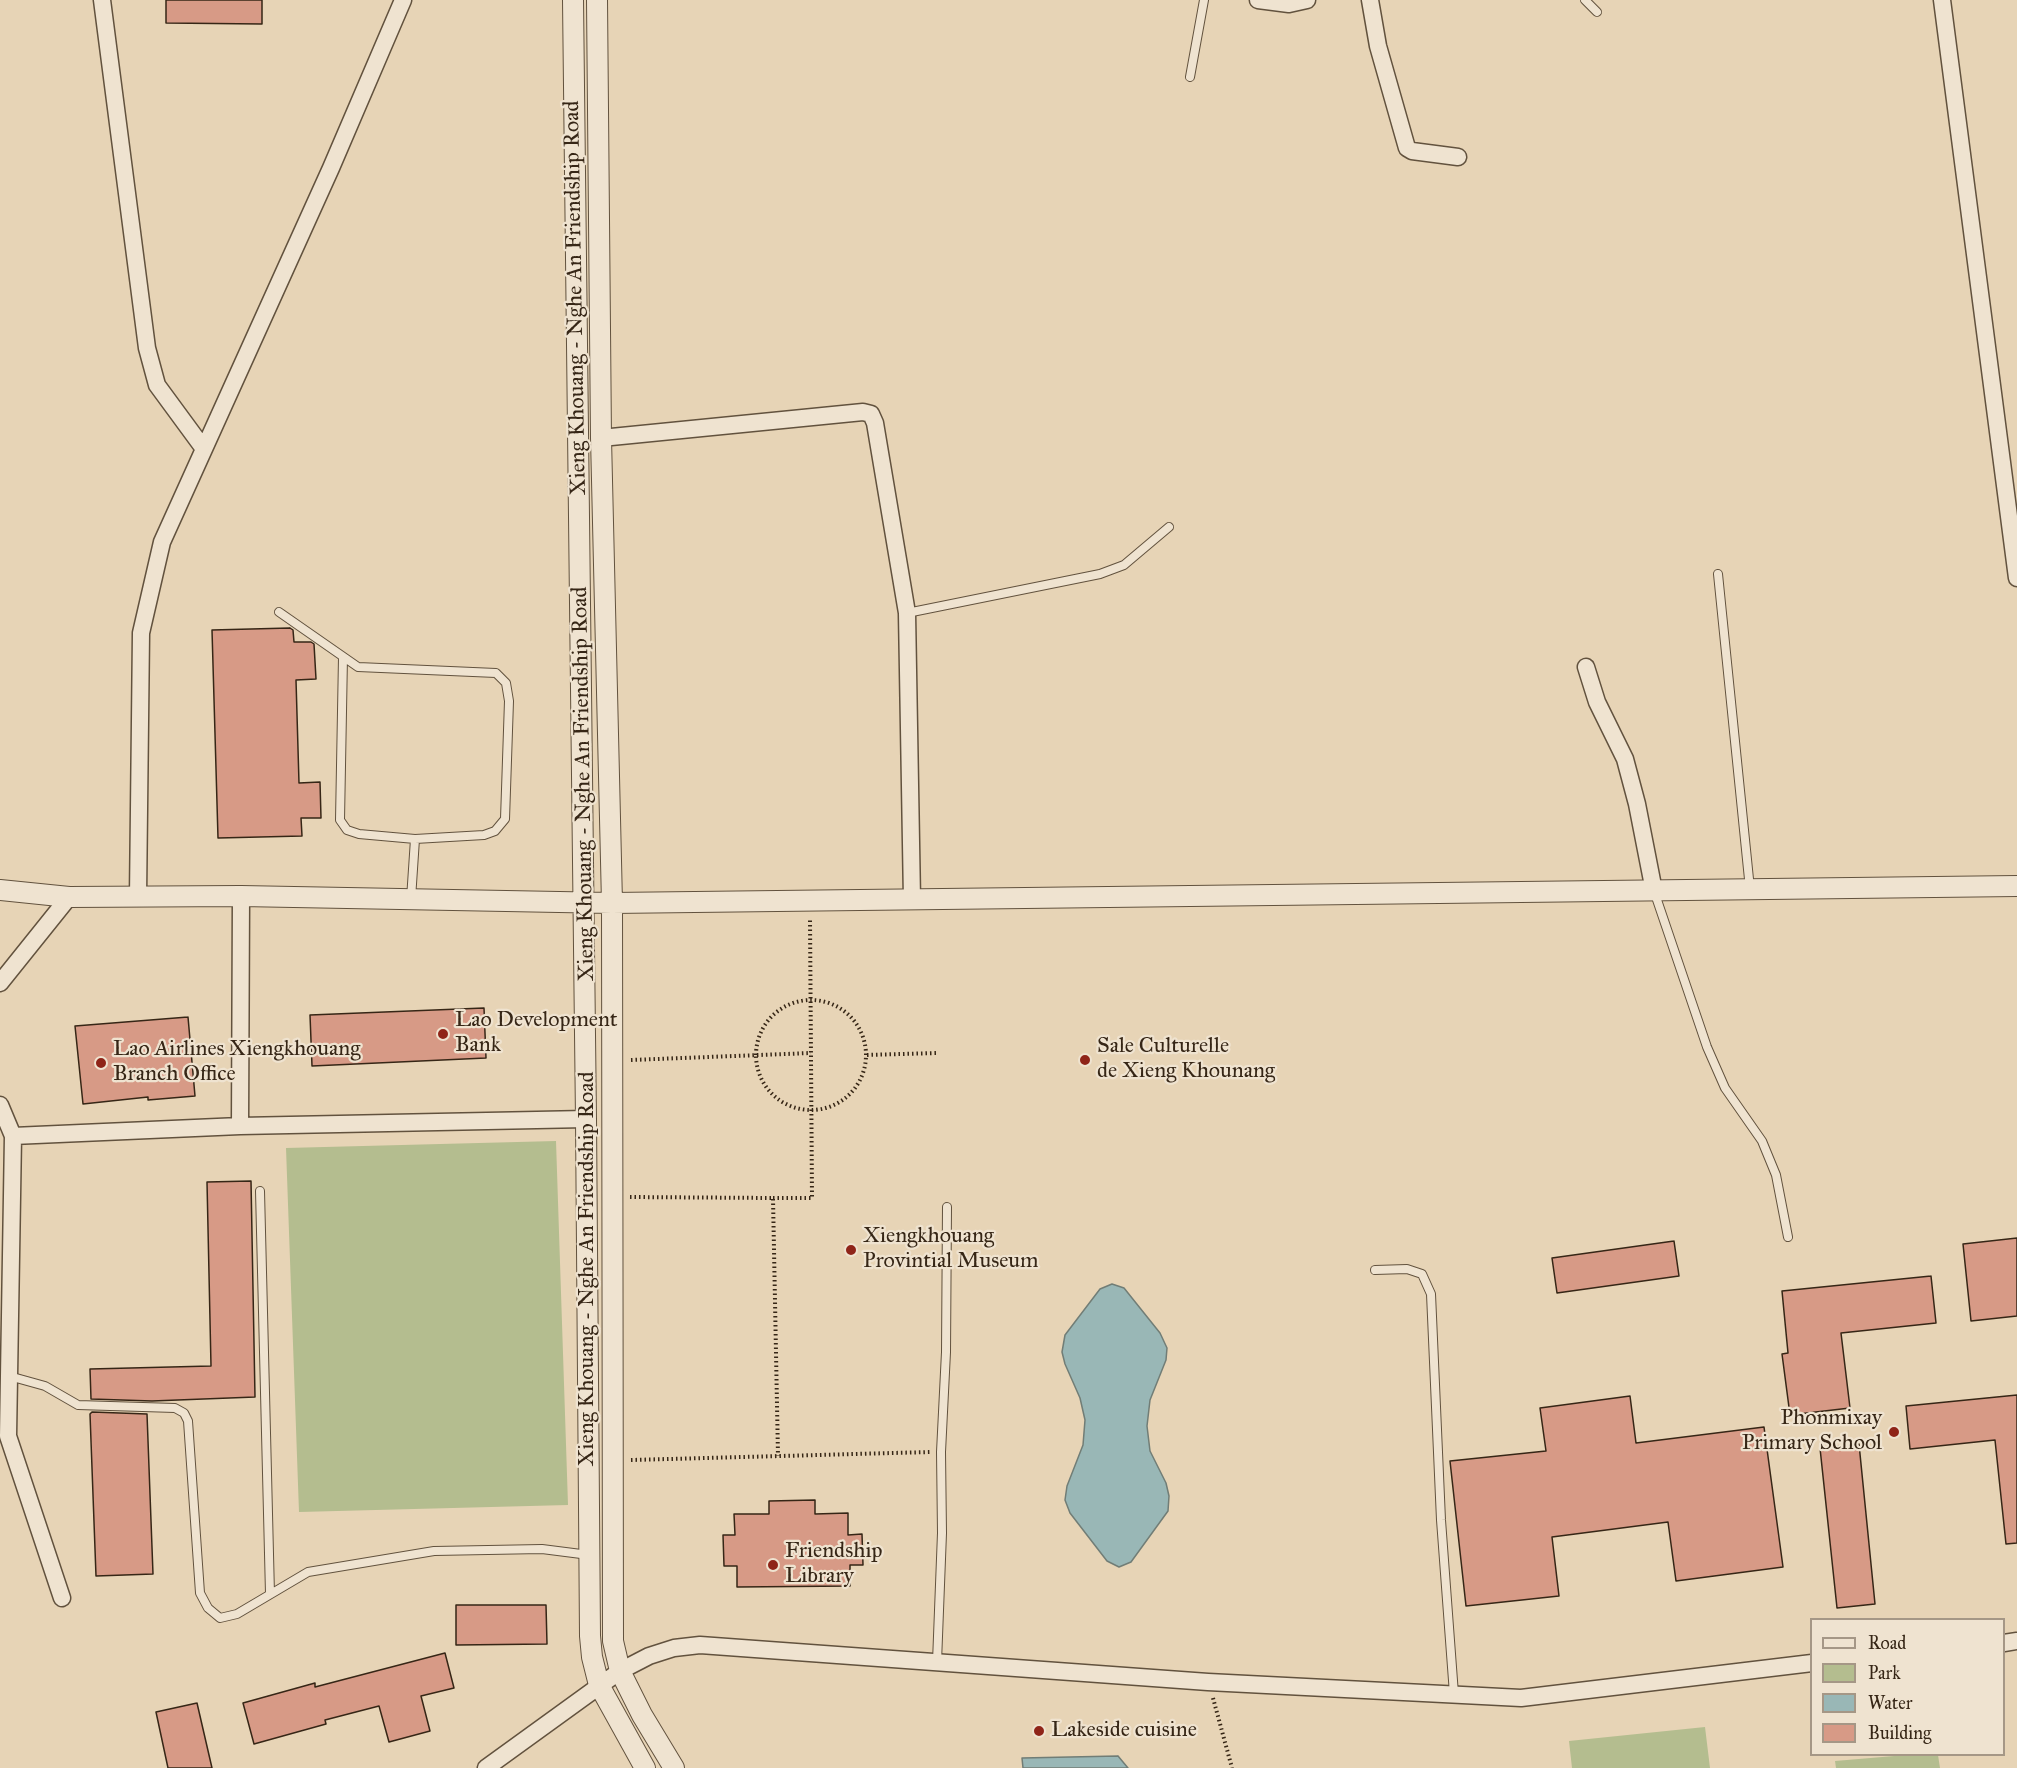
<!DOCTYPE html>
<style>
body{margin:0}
#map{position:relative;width:2017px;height:1768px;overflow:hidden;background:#e7d4b6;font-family:"IM FELL Great Primer",serif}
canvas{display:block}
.legend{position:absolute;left:1810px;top:1618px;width:195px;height:138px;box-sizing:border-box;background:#efe3d0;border:2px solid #a59786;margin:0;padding:8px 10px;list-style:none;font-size:18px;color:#362616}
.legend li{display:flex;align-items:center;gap:12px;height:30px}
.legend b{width:30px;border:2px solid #a59786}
</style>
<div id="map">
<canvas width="2017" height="1768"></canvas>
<ul class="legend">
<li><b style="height:8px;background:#efe3d0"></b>Road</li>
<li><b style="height:16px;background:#b4bd8f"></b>Park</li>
<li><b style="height:16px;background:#99b7b6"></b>Water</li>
<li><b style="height:16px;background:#d79a86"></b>Building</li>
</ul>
</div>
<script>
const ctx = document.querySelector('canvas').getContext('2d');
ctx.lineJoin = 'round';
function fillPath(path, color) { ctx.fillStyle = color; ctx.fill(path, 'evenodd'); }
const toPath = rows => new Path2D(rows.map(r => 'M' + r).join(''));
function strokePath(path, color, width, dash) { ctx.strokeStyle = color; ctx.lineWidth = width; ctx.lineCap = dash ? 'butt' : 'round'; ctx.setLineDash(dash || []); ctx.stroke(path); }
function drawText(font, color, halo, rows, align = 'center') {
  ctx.font = font + ' "IM FELL Great Primer",serif'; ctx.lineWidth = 4.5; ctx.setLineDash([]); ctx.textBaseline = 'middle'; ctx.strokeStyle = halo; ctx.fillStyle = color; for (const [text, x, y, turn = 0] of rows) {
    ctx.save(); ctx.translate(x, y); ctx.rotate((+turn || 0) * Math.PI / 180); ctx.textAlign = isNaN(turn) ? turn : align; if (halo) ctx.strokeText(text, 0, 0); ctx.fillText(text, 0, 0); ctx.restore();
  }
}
fillPath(toPath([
 [556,1141,568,1505,299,1512,286,1148],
 [1705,1727,1710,1768,1572,1768,1569,1741],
 [1906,1755,1938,1755,1940,1768,1836,1768,1835,1761]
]), '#b4bd8f');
const water = toPath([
 [1112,1284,1124,1288,1160,1333,1167,1348,1166,1360,1150,1400,1147,1426,1150,1451,1166,1483,1169,1496,1168,1511,1131,1562,1119,1567,1107,1561,1070,1513,1065,1500,1067,1486,1083,1445,1085,1420,1080,1398,1065,1364,1062,1352,1065,1335,1100,1289,1112,1284],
 [1118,1756,1128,1768,1023,1768,1022,1758,1118,1756]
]);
fillPath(water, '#99b7b6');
strokePath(water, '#717d76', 1.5);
const building = toPath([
 [166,0,262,0,262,24,166,23,166,0],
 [290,628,293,630,294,642,311,642,314,644,316,679,296,680,299,783,320,782,321,818,301,818,302,836,218,838,212,630,290,628],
 [484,1008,486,1058,312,1066,310,1015,484,1008],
 [188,1017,195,1096,148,1100,148,1097,83,1104,75,1026,188,1017],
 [251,1181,255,1397,152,1401,91,1399,90,1369,211,1366,207,1182,251,1181],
 [2017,1238,2017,1316,1971,1321,1963,1244,2017,1238],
 [1674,1241,1679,1276,1557,1293,1552,1258,1674,1241],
 [1931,1276,1936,1323,1841,1333,1850,1408,1790,1415,1782,1354,1788,1353,1782,1291,1931,1276],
 [2017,1395,2017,1543,2006,1544,1995,1440,1910,1449,1906,1406,2017,1395],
 [1630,1396,1636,1443,1764,1427,1783,1567,1676,1581,1668,1522,1552,1537,1559,1596,1466,1606,1450,1461,1546,1451,1540,1408,1630,1396],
 [92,1412,147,1414,153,1574,96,1576,90,1414,92,1412],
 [1859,1444,1875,1604,1837,1608,1820,1448,1859,1444],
 [815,1500,815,1514,848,1513,848,1535,862,1534,863,1565,850,1565,850,1586,737,1587,737,1566,724,1566,723,1535,735,1535,734,1514,769,1514,769,1501,815,1500],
 [456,1605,546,1605,547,1644,456,1645,456,1605],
 [445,1653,454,1688,421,1696,430,1731,389,1742,379,1706,325,1720,326,1724,254,1744,243,1703,315,1683,315,1687,445,1653],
 [197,1703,212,1768,168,1768,156,1712,197,1703]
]);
fillPath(building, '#d79a86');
strokePath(building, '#362616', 1.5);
const service = toPath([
 [1585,0,1597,12],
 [1190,77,1204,0],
 [1718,574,1750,889],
 [279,612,358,667,496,673,506,683,509,701,505,819,495,831,484,835,415,839,411,899],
 [907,613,1100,574,1124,565,1169,527],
 [343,657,340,820,347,830,359,834,415,839],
 [1654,891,1707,1047,1725,1088,1762,1141,1776,1175,1788,1237],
 [260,1191,270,1594],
 [1375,1270,1407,1269,1422,1274,1431,1294,1441,1520,1454,1694],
 [9,1376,45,1386,78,1405,175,1408,184,1413,188,1421,200,1593,208,1608,220,1618,237,1614,308,1572,434,1551,542,1549,589,1555],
 [937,1662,942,1533,941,1452,946,1352,947,1207]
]);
const minor = toPath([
 [102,0,147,348,157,385,204,449],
 [1258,0,1289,4,1307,0],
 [1370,0,1378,46,1407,148,1412,151,1458,157],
 [1942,0,2017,578],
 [601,438,863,412,871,414,875,423,907,613,912,900],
 [1586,667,1597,702,1625,759,1637,804,1654,891],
 [138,897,141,633,162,542,331,168,403,0],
 [0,983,69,897],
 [0,1105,13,1136,8,1436,62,1598],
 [240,1126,241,896],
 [13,1136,240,1126,586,1119],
 [2004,1643,2017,1641],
 [486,1768,620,1671,649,1656,674,1648,700,1645,1208,1682,1521,1698,1812,1663]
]);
const tertiary = toPath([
 [573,0,586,1119,590,1636,592,1657,599,1685,645,1768],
 [597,0,601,438,612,903,613,1641,620,1671,642,1715,674,1768],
 [0,890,69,897,241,896,612,903,2017,886]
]);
strokePath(service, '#62523e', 10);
strokePath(minor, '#62523e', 19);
strokePath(tertiary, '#62523e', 22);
strokePath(toPath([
 '756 1055a55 55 0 1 1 110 0a55 55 0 1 1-110 0Z',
 [867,1055,938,1053],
 [631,1060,811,1053],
 [630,1197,773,1198,778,1456],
 [773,1198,812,1198,810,919],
 [631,1460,930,1452],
 [1213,1698,1232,1768]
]), '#362616', 4, [1.5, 3]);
strokePath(service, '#efe3d0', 8);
strokePath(minor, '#efe3d0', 16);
strokePath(tertiary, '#efe3d0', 20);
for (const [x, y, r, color] of [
 [443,1034,6,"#8f2418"],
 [1085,1060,6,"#8f2418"],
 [101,1063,6,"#8f2418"],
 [851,1250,6,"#8f2418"],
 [1894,1432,6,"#8f2418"],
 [773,1565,6,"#8f2418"],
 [1039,1731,6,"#8f2418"]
]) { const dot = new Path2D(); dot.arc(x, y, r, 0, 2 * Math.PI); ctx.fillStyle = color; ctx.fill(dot); strokePath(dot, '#efe3d0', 2); }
drawText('22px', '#362616', '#efe3d0', [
 ["Xieng Khouang - Nghe An Friendship Road",576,298,-91],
 ["Xieng Khouang - Nghe An Friendship Road",584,784,-91],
 ["Xieng Khouang - Nghe An Friendship Road",588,1269,-90]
]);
drawText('22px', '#362616', '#efe3d0', [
 ["Lao Development",455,1021],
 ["Bank",455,1046],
 ["Sale Culturelle",1097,1047],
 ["de Xieng Khounang",1097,1072],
 ["Lao Airlines Xiengkhouang",113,1050],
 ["Branch Office",113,1075],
 ["Xiengkhouang",863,1237],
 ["Provintial Museum",863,1262],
 ["Phonmixay",1882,1419,"right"],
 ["Primary School",1882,1444,"right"],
 ["Friendship",785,1552],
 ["Library",785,1577],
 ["Lakeside cuisine",1051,1731]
], 'left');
</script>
